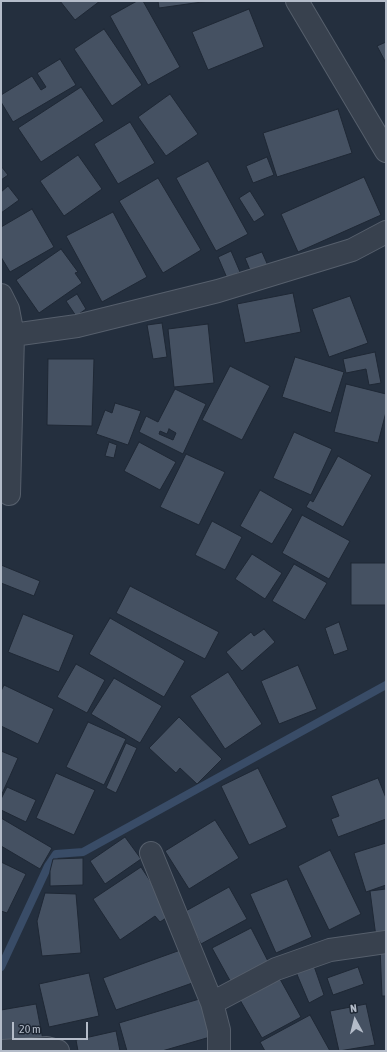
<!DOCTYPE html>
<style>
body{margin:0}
#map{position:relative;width:387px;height:1052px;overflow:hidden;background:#242f3e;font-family:"Asap Condensed",sans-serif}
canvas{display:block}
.frame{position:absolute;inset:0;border:2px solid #b4bcc9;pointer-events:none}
.north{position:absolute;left:335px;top:1000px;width:40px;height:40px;-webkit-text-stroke:3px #1d2633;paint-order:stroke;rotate:353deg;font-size:11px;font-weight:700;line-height:16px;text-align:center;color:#b4bcc9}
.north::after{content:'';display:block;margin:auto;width:14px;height:18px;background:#b4bcc9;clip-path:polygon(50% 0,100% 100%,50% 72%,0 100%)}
.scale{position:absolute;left:12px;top:1022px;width:76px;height:18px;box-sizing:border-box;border:2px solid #b4bcc9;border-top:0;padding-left:5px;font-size:12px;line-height:14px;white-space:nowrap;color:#b4bcc9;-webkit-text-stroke:3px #1d2633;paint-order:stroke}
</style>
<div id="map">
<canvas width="387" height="1052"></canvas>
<div class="frame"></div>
<div class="north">N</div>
<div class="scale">20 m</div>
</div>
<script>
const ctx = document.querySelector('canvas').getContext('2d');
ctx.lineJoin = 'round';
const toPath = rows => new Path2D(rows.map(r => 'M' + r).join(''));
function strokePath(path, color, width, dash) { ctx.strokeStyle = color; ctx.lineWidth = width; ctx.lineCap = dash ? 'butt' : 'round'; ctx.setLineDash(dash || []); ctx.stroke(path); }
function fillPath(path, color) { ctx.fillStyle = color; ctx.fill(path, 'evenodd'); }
strokePath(toPath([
 [1,967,48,866,56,854,83,852,386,685]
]), '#394c67', 8);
const building = toPath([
 [60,1,100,1,75,20,60,1],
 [137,1,143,1,180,67,148,85,110,16,137,1],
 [158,1,209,1,159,8,158,1],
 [249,9,264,47,208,70,192,32,249,9],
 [104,29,142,85,112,106,74,49,104,29],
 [386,42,386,63,377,46,386,42],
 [60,59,76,85,13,122,1,102,1,95,32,76,41,90,46,87,37,73,60,59],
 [81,87,104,121,41,162,18,128,81,87],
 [170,94,198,134,166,156,138,117,170,94],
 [338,109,352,153,277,177,263,133,338,109],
 [130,122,155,163,118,184,94,144,130,122],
 [78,155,102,189,64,216,40,181,78,155],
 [267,157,274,175,253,183,246,166,267,157],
 [208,161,248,234,216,251,176,178,208,161],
 [1,166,8,175,1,180,1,166],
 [364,177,381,215,298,252,281,214,364,177],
 [158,178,201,250,163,273,119,201,158,178],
 [8,186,19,200,1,213,1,192,8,186],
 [250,191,265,215,254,222,239,198,250,191],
 [32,209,54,247,10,272,1,257,1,227,32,209],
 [113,212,147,277,102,302,66,236,113,212],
 [61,249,78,272,75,273,82,283,39,313,16,280,61,249],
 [231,251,240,272,227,278,218,257,231,251],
 [262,252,269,268,252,275,245,258,262,252],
 [293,293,301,332,245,343,237,304,293,293],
 [77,294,86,309,76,316,66,301,77,294],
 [350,296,368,343,329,357,312,309,350,296],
 [162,323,167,357,153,359,147,325,162,323],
 [208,324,214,383,174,387,168,329,208,324],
 [375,352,381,383,369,385,366,369,346,373,343,359,375,352],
 [295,357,344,372,331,413,282,397,295,357],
 [48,359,94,359,92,426,47,425,48,359],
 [230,366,270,386,242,440,202,420,230,366],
 [346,384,386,394,386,412,378,443,334,432,346,384],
 [175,389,206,404,183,454,139,432,146,416,158,422,175,389],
 [169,429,176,433,173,440,159,434,160,431,167,434,169,429],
 [115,403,141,411,128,445,96,434,105,410,112,413,115,403],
 [294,432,332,449,311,495,273,478,294,432],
 [109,442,117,445,114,458,105,456,109,442],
 [139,442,176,462,160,490,124,471,139,442],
 [186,454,225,472,199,525,160,507,186,454],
 [338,456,372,475,343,527,306,507,310,500,313,502,338,456],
 [260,490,293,509,272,544,240,526,260,490],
 [302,515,350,541,329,579,282,553,302,515],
 [212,521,242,537,225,570,195,555,212,521],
 [252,554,282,573,265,599,235,579,252,554],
 [351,563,386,563,386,605,351,605,351,563],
 [294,564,327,583,305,620,272,601,294,564],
 [1,565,40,581,34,596,1,583,1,565],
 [130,586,219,632,205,659,116,613,130,586],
 [23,614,74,635,59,672,8,652,23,614],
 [110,618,185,661,164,697,89,654,110,618],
 [339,622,348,650,334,655,325,628,339,622],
 [264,629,275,642,242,671,226,652,251,632,254,636,264,629],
 [76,664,105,680,87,713,57,697,76,664],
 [298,665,317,709,279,724,261,681,298,665],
 [228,672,262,724,225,749,190,696,228,672],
 [114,678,162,706,140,743,91,714,114,678],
 [4,685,54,709,38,744,1,726,1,691,4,685],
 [179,717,222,759,197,784,180,768,176,773,149,748,179,717],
 [88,722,126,739,104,785,66,767,88,722],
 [126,743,137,748,116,793,106,788,126,743],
 [1,751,18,758,1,796,1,751],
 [258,768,287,827,249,845,221,786,258,768],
 [56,773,95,790,74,835,36,818,56,773],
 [378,778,386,798,386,819,338,837,331,819,339,816,331,796,378,778],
 [7,787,36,800,26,822,1,810,1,799,7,787],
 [1,818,52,848,40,869,1,846,1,818],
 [215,820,239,858,189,889,165,851,215,820],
 [125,837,141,859,105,884,90,861,125,837],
 [386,843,386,885,366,892,354,853,386,843],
 [330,850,361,914,329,930,298,866,330,850],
 [83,858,83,885,50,886,50,871,53,859,83,858],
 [1,862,26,874,7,913,1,911,1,862],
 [141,867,172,914,160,922,155,916,120,940,93,899,141,867],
 [287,879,312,937,276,953,250,894,287,879],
 [229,887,247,919,201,944,184,912,229,887],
 [386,889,386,935,376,937,370,891,386,889],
 [45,893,76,894,81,953,42,956,37,921,45,893],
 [251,928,271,967,233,986,212,948,251,928],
 [386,946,386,996,382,996,380,947,386,946],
 [186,948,198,981,116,1010,103,978,186,948],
 [314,966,324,995,309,1003,296,972,314,966],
 [358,967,364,984,333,995,327,978,358,967],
 [89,973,99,1016,49,1027,39,984,89,973],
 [280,979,301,1017,262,1038,240,1000,280,979],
 [206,997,217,1035,162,1051,127,1051,119,1023,206,997],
 [36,1004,43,1040,1,1048,1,1010,36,1004],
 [366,1004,375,1045,339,1051,330,1011,366,1004],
 [310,1015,330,1051,265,1051,260,1042,310,1015],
 [116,1031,120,1051,78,1051,76,1040,116,1031]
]);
fillPath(building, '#455162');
strokePath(building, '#1f2835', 1);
const street = toPath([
 [297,1,386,151],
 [1,295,8,309,13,335,9,494],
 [13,335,77,326,218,291,352,250,386,232],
 [151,853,212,1003,219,1030,219,1051],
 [212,1003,276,969,330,950,386,942],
 [3,1051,47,1048,58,1051]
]);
strokePath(street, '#565f6c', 24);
strokePath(street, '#38414e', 22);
</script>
